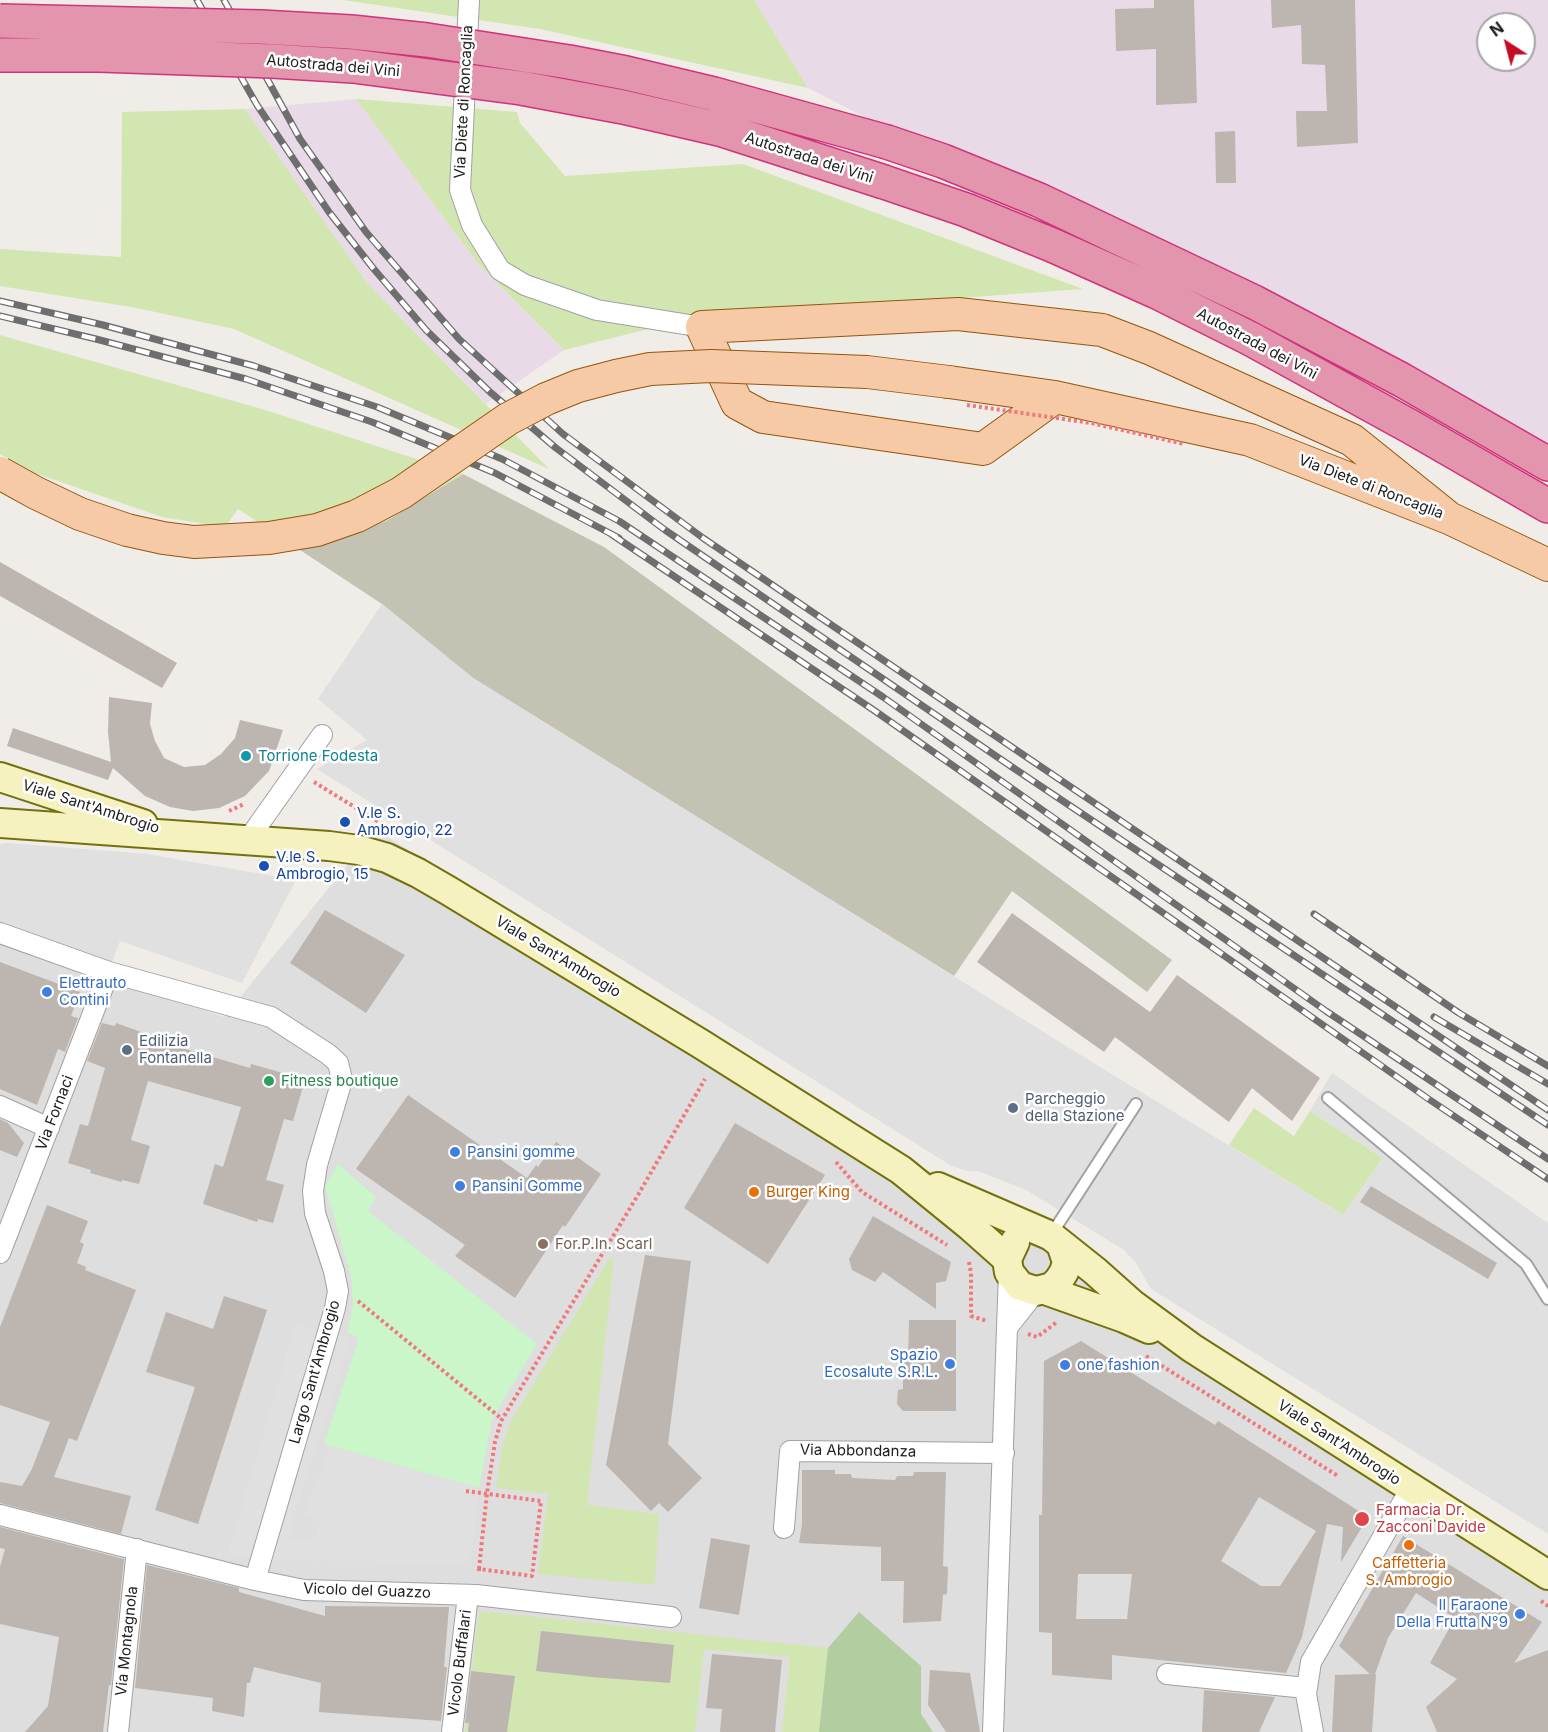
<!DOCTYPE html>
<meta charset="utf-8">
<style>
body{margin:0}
#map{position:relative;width:1548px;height:1732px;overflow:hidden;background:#f0ece8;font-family:Inter,sans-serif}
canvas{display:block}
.north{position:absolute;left:1476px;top:12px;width:60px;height:60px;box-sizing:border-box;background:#fff;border:2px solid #a6a6a6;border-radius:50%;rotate:324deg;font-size:16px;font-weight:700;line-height:24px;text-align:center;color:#202020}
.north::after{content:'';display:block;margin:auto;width:21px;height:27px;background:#c40d24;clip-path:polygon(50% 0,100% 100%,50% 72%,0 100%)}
</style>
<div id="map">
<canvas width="1548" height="1732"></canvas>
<div class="north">N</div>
</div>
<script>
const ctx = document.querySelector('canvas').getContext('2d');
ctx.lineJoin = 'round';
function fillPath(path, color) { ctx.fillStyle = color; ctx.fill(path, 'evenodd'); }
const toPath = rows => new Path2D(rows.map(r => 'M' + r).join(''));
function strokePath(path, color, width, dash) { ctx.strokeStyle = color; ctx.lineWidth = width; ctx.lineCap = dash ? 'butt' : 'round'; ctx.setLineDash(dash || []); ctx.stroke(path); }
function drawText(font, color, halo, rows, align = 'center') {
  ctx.font = font + ' Inter,sans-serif'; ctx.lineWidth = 5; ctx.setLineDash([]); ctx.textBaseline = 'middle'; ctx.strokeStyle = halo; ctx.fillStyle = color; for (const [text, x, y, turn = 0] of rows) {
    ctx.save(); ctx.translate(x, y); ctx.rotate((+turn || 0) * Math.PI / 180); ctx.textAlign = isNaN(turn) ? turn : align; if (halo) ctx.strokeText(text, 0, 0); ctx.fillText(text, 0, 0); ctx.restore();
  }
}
fillPath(toPath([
 [376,830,916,1165,1036,1221,1148,1307,1548,1561,1548,1732,0,1732,0,941,224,1017]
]), '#dedede');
fillPath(toPath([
 [754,0,1548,0,1548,465,808,88],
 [1488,24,1524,24,1524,60,1488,60],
 [356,99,478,264,564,350,486,404,368,284,245,109]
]), '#e9dae8');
fillPath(toPath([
 [463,474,604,547,1172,960,1147,992,1012,891,954,976,473,678,382,604,297,548,386,521]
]), '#c4c2b3');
fillPath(toPath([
 [343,0,754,0,808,88,540,29],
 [356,99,517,112,520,123,565,176,743,164,1083,289,697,317,564,350,478,264],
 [245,109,368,284,549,469,234,329,137,308,0,286,0,249,121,257,122,112],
 [0,335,262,409,463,474,386,521,297,548,238,509,225,527,162,517,35,473,0,454],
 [1254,1108,1294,1136,1310,1111,1383,1158,1343,1215,1229,1145],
 [609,1259,614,1260,587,1505,659,1514,655,1585,538,1574,548,1494,496,1488,503,1442,510,1423],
 [479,1611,828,1648,819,1732,782,1732,790,1657,704,1649,695,1732,465,1732]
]), '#d2e6b1');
fillPath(toPath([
 [859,1612,921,1666,921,1714,933,1732,819,1732,828,1648]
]), '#b2cd9f');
fillPath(toPath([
 [338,1164,376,1197,368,1211,537,1344,492,1419,479,1488,324,1444,359,1338,347,1332,353,1304,351,1276,325,1186]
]), '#caf6c9');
fillPath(toPath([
 [382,604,473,678,1105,1070,1343,1215,1383,1158,1310,1111,1332,1073,1548,1223,1548,1534,1151,1289,1136,1263,1124,1250,1026,1190,978,1171,967,1171,950,1165,317,769,367,740,318,699],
 [8,843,147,854,296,880,242,983,120,941,109,969,0,928,0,844],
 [295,1325,351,1338,287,1540,312,1540,317,1537,319,1520,304,1515,330,1446,479,1488,470,1562,278,1561,228,1555]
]), '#e0e0e0');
fillPath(toPath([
 [1154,0,1194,0,1197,103,1156,105,1156,49,1116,51,1115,9,1154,8],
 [1271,0,1355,0,1358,143,1297,147,1296,111,1327,111,1325,65,1302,64,1301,25,1272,28],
 [1235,131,1236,183,1216,183,1215,132],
 [0,562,177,663,162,688,0,596],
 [109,697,152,703,150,724,155,741,164,758,184,767,205,765,221,754,235,738,240,720,283,730,269,771,245,796,219,808,193,811,170,807,145,796,113,768,108,780,7,746,13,728,111,762,108,732],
 [325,910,405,955,366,1013,290,963],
 [1012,913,1150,1012,1177,975,1320,1078,1292,1121,1252,1088,1229,1122,1115,1037,1104,1052,977,962],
 [0,962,80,992,71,1016,78,1018,65,1052,58,1049,37,1105,0,1089],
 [102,1023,115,1026,116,1023,147,1034,145,1037,250,1068,251,1064,283,1073,282,1077,304,1083,293,1121,284,1119,266,1180,284,1185,273,1223,258,1219,257,1222,203,1204,215,1164,223,1167,241,1107,148,1081,131,1140,150,1146,139,1184,122,1180,122,1182,90,1173,91,1170,68,1163,80,1124,88,1126,105,1068,87,1061],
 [408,1095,527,1178,536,1165,538,1167,556,1142,601,1174,565,1227,563,1225,515,1298,455,1256,465,1245,356,1169],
 [0,1119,8,1123,24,1143,17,1157,0,1150],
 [735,1123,825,1175,768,1264,684,1208],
 [1371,1186,1497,1263,1488,1279,1360,1202],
 [47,1205,88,1221,80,1242,84,1244,77,1263,86,1267,85,1270,136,1290,77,1441,69,1438,54,1477,131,1496,121,1534,0,1503,0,1482,22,1486,32,1469,50,1422,0,1405,0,1327],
 [873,1216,951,1262,946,1281,936,1283,936,1309,883,1272,875,1282,852,1270,849,1259],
 [645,1255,691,1261,668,1444,702,1478,668,1512,659,1503,651,1511,606,1465],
 [224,1296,267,1310,198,1524,155,1510,195,1387,146,1372,166,1312,213,1329],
 [909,1320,956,1320,956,1411,903,1411,897,1404,898,1390,903,1389,903,1361,908,1360],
 [1081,1341,1215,1425,1218,1421,1368,1517,1341,1562,1343,1527,1327,1524,1302,1637,1286,1673,1112,1655,1112,1680,1052,1675,1052,1633,1039,1632,1039,1515,1042,1515,1044,1361],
 [1259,1497,1316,1531,1280,1586,1261,1586,1221,1561],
 [1078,1574,1132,1574,1127,1619,1076,1619],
 [802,1470,835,1470,835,1474,851,1474,852,1478,895,1480,897,1476,913,1476,914,1472,946,1472,943,1566,948,1567,947,1594,943,1595,941,1621,903,1623,904,1581,881,1581,881,1547,799,1543,802,1524],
 [0,1527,124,1559,111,1685,109,1685,103,1732,25,1732,48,1706,59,1637,0,1624,0,1567,5,1549,0,1548],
 [1403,1536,1542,1622,1514,1663,1548,1650,1548,1732,1437,1732,1426,1707,1457,1679,1430,1663,1455,1618,1416,1593,1388,1638,1375,1674,1376,1674,1372,1732,1332,1732,1335,1675,1370,1674,1339,1646],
 [711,1538,750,1545,739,1615,699,1608],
 [147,1565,239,1588,239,1592,325,1616,325,1606,449,1607,444,1667,447,1667,441,1721,319,1712,321,1683,254,1667,250,1683,247,1683,244,1717,212,1711,213,1698,135,1688],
 [541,1631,674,1645,670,1683,591,1677,536,1671],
 [712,1654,782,1660,775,1732,720,1732,722,1709,706,1708],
 [930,1670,970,1673,980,1732,946,1732,928,1705],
 [471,1671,515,1676,507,1732,468,1732,469,1723,465,1723],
 [1204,1690,1275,1697,1259,1732,1202,1732]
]), '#bdb5b0');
const service = toPath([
 [1328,1098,1526,1264,1548,1299],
 [1051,1235,1136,1104]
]);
const minor = toPath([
 [469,0,460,190,472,225,500,270,525,285,597,310,702,327],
 [247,841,322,735],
 [0,933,109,972,271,1017,328,1054,338,1063,341,1075,340,1087,317,1165,313,1191,315,1213,334,1271,338,1291,335,1308,255,1580],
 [0,1106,49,1128],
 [0,1253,109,972],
 [1009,1272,1007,1328,1036,1291],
 [0,1515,255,1580,304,1590,476,1595,671,1617],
 [784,1528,790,1451,1004,1453],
 [1167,1674,1306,1688],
 [118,1732,137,1549],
 [452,1732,468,1595],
 [993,1732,1007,1328],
 [1313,1732,1306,1694,1311,1662,1411,1488]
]);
const secondary = toPath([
 [0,777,143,824],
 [0,823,329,846,359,850,387,858,418,873,449,891,701,1044,901,1170,971,1227,1007,1259],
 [938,1187,1051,1236,1095,1271,1132,1304,1192,1348,1548,1575],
 [1015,1242,1007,1259,1009,1272,1020,1286,1036,1291,1052,1287,1059,1280,1064,1272,1067,1262,1061,1244],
 [1045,1290,1124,1318,1149,1329]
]);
const primary = toPath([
 [949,382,1055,397,1250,440,1449,518,1548,565],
 [1055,397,983,449,763,417,737,403,702,327,958,314,1102,330,1149,348,1352,440,1449,518]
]);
const motorway = toPath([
 [887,142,943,161,1039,200,1254,302,1402,380,1548,464],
 [884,182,966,210,1052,245,1157,292,1251,339,1411,427,1548,506]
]);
strokePath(service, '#a1a1a1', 14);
strokePath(minor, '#a1a1a1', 22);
strokePath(secondary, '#73710c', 32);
strokePath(primary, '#93550a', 34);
strokePath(motorway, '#d0337c', 36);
strokePath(toPath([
 [314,782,392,830],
 [229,811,244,804],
 [836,1162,862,1192,947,1245],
 [969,1262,971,1273,971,1316,987,1321],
 [358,1301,502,1419],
 [1028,1334,1037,1337,1057,1322],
 [1146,1356,1338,1476],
 [466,1491,541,1501,532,1576,479,1569,479,1571],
 [479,1569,487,1493,495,1442,501,1421,638,1195,705,1079],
 [1541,1601,1548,1606]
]), '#f1787a', 4, [3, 3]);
strokePath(service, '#fff', 10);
strokePath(minor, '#fff', 20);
strokePath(secondary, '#f6f2c0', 28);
strokePath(primary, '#f6caa7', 32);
strokePath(motorway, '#e295ad', 33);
const rail = toPath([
 [197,0,257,105,329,212,373,268,426,330,490,392,556,448,665,530,1012,767,1548,1125],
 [224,0,300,139,366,232,459,339,563,434,703,538,1548,1110],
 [0,301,103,325,254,366,377,407,502,459,619,521,883,697,1326,1011,1548,1159],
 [0,316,96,339,246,379,372,422,495,473,619,538],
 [611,534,875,711,1430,1100,1548,1179],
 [1314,914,1459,1013,1548,1066],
 [1434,1017,1548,1084]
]);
strokePath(rail, '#6e6e6e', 7);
strokePath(rail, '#fff', 4.5, [14]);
const primaryBridge = toPath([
 [0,473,36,493,80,514,127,530,163,538,194,542,269,538,317,530,357,516,401,493,508,419,546,399,578,386,616,376,650,369,711,366,867,372,949,382]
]);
const motorwayBridge = toPath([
 [0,21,261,27,351,32,427,40,569,62,626,73,714,94,887,142],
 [0,55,99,55,272,61,353,66,521,88,623,107,723,130,884,182]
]);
strokePath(primaryBridge, '#93550a', 34, []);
strokePath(motorwayBridge, '#d0337c', 36, []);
strokePath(toPath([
 [967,405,1091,423,1184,444]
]), '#f1787a', 4, [3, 3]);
strokePath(primaryBridge, '#f6caa7', 32);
strokePath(motorwayBridge, '#e295ad', 33);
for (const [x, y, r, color] of [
 [246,756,6,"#0f9aa8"],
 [345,822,6,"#1a4fb4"],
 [264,866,6,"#1a4fb4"],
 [47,992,6,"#3f7fe0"],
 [127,1050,6,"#5c6f8a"],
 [269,1081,6,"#2e9e5b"],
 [1013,1108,6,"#5c6f8a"],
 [455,1152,6,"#3f7fe0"],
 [460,1186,6,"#3f7fe0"],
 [754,1192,6,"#e8710a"],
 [543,1244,6,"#8d6e63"],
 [950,1364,6,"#3f7fe0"],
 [1065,1365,6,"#3f7fe0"],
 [1362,1519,8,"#e0444e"],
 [1409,1545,6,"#e8710a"],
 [1520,1614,6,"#3f7fe0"]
]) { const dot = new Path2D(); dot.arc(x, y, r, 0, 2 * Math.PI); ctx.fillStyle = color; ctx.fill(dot); strokePath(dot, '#fff', 2); }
drawText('15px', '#202020', '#fff', [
 ["Autostrada dei Vini",333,66,5],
 ["Via Diete di Roncaglia",464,102,-87],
 ["Autostrada dei Vini",809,158,18],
 ["Autostrada dei Vini",1257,344,28],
 ["Via Diete di Roncaglia",1371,487,21],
 ["Viale Sant'Ambrogio",91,807,18],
 ["Viale Sant'Ambrogio",558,957,31],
 ["Via Fornaci",55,1113,-69],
 ["Largo Sant'Ambrogio",315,1372,-74],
 ["Viale Sant'Ambrogio",1339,1443,33],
 ["Via Abbondanza",858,1451,1],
 ["Vicolo del Guazzo",367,1591,2],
 ["Via Montagnola",127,1641,-84],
 ["Vicolo Buffalari",460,1663,-83]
]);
drawText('15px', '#0d838f', '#fff', [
 ["Torrione Fodesta",258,756]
], 'left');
drawText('15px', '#164399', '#fff', [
 ["V.le S.",357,813],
 ["Ambrogio, 22",357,830],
 ["V.le S.",276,857],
 ["Ambrogio, 15",276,874]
], 'left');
drawText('15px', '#366cbe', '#fff', [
 ["Elettrauto",59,983],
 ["Contini",59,1000],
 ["Pansini gomme",467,1152],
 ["Pansini Gomme",472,1186],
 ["Spazio",938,1355,"right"],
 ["Ecosalute S.R.L.",938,1372,"right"],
 ["one fashion",1077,1365],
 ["Il Faraone",1508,1605,"right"],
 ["Della Frutta N°9",1508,1622,"right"]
], 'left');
drawText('15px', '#4e5e75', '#fff', [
 ["Edilizia",139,1041],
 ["Fontanella",139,1058],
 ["Parcheggio",1025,1099],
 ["della Stazione",1025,1116]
], 'left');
drawText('15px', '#27864d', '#fff', [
 ["Fitness boutique",281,1081]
], 'left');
drawText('15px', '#c56008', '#fff', [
 ["Burger King",766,1192],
 ["Caffetteria",1409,1563,"center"],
 ["S. Ambrogio",1409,1580,"center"]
], 'left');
drawText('15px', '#785e54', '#fff', [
 ["For.P.In. Scarl",555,1244]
], 'left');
drawText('15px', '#be3a42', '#fff', [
 ["Farmacia Dr.",1376,1510],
 ["Zacconi Davide",1376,1527]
], 'left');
</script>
